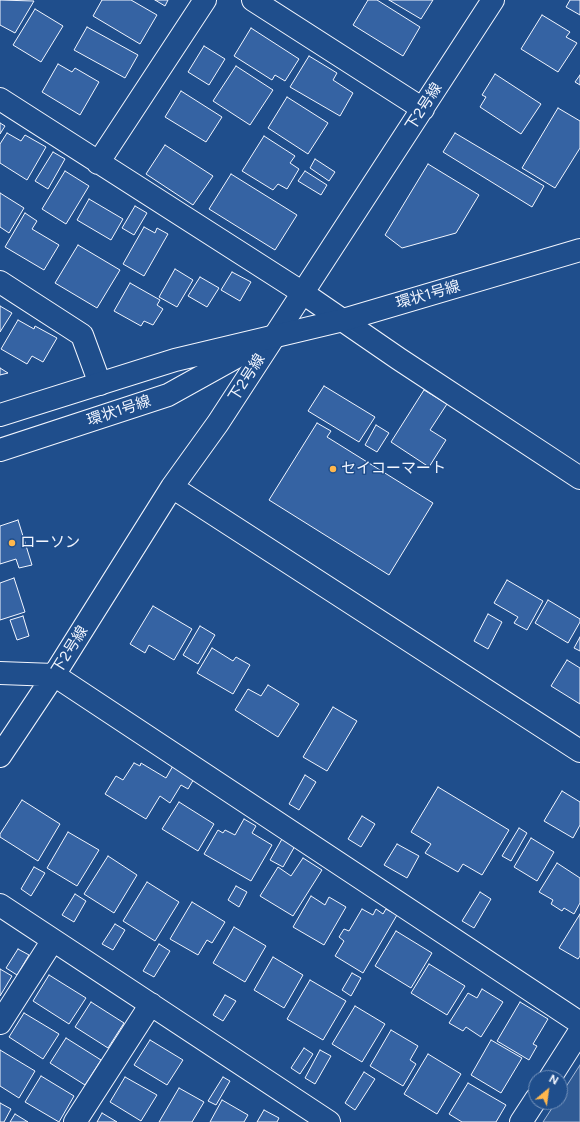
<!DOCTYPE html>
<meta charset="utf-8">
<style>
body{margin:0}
#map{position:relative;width:580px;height:1122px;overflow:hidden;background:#1f4e8c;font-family:Figtree,sans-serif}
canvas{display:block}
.north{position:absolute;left:528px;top:1070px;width:40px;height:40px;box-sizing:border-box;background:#1f4e8c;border:1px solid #7391ba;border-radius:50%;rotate:29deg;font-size:11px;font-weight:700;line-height:16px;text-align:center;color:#f2f6ff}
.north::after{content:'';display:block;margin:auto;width:14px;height:18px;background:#ffb74d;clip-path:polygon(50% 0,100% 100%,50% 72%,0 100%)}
</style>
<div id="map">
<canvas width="580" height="1122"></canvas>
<div class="north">N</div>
</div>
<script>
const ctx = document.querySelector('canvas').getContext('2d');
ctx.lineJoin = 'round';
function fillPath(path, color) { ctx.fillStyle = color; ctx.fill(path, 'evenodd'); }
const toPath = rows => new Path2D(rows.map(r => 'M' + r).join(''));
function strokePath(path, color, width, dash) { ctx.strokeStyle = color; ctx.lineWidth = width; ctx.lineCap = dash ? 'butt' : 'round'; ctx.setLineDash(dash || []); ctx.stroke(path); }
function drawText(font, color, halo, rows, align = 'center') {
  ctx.font = font + ' Figtree,"Noto Sans JP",sans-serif'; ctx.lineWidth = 3; ctx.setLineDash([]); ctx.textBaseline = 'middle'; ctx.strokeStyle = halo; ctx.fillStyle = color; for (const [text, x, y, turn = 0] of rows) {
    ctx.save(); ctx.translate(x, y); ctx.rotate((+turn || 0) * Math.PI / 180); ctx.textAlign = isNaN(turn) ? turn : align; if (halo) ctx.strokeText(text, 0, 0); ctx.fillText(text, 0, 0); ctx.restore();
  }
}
const built = toPath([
 [580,1065,580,1122,543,1122,556,1102,560,1102,560,1096,580,1065]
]);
fillPath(built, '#305b95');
strokePath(built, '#a8bbd7', 1);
const building = toPath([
 [0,0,34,1,15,33,0,25,0,0],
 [102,0,131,0,157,15,140,44,93,16,102,0],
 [155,0,168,0,165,6,155,0],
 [368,0,377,0,420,27,403,56,353,25,368,0],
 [389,0,433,0,421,19,389,0],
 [570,0,580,0,580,15,566,7,570,0],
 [35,9,63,26,41,62,13,45,35,9],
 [542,15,570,32,566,37,577,43,558,72,521,49,542,15],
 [87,27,138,55,125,78,74,50,87,27],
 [251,28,299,59,285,81,275,75,272,80,234,56,251,28],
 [204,46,225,59,209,85,188,72,204,46],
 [309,56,337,73,333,80,353,93,340,116,290,87,309,56],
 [58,64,72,72,75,68,99,82,80,115,42,92,58,64],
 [236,66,273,90,250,125,213,101,236,66],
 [495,74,541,104,521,134,480,107,486,97,482,95,495,74],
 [580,75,580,85,575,82,580,75],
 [181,91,222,117,206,142,165,117,181,91],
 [287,97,328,123,308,154,268,128,287,97],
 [558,108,580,121,580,148,555,188,522,168,558,108],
 [0,123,5,126,0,134,0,123],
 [7,133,21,141,25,135,46,147,27,180,0,163,0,144,7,133],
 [455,133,544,186,532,207,443,152,455,133],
 [264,136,295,156,290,163,299,169,287,189,278,184,273,190,242,171,264,136],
 [165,145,213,176,193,205,146,174,165,145],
 [53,152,65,159,48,189,35,181,53,152],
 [315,159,335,172,329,181,310,168,315,159],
 [428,164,479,195,456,233,402,248,385,235,428,164],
 [65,171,89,186,66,224,42,209,65,171],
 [305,171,327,185,321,195,298,181,305,171],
 [231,174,297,215,275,250,209,209,231,174],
 [0,193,24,208,9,233,0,227,0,193],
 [89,199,123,219,111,240,77,220,89,199],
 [135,206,147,213,134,235,122,228,135,206],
 [25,213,37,221,32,229,59,245,44,270,5,247,25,213],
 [144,227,155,233,157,228,168,234,144,276,123,264,144,227],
 [78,245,120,270,97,308,55,283,78,245],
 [175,269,193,280,177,307,159,297,175,269],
 [232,272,251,282,240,301,221,290,232,272],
 [200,277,219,288,207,307,188,296,200,277],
 [130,283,160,300,157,305,163,309,153,325,144,321,141,326,114,311,130,283],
 [0,306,12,313,0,332,0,306],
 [18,320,34,329,35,326,57,338,43,362,32,356,27,364,1,349,18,320],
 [0,368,8,373,0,375,0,368],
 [324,386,375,417,359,442,308,411,324,386],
 [424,390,447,404,430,430,446,440,429,467,391,442,424,390],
 [317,423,331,431,327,437,433,503,389,575,269,500,317,423],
 [376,425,389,433,377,452,365,445,376,425],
 [18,520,32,565,19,568,16,559,0,564,0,526,18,520],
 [14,578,25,612,0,620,0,583,14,578],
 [507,580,543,601,527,630,514,623,518,617,494,603,507,580],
 [548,600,580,619,580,622,568,643,535,623,548,600],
 [153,606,192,629,174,660,149,645,145,653,130,644,153,606],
 [488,614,502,622,488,649,474,641,488,614],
 [23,616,29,636,17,640,10,620,23,616],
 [200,626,215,635,198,664,183,655,200,626],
 [580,637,580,651,574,648,580,637],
 [212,648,233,661,236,657,250,665,233,694,197,673,212,648],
 [567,660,580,668,580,704,551,686,567,660],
 [268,685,299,704,278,737,235,710,248,689,261,696,268,685],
 [333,707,357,721,327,771,303,757,333,707],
 [134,763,140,766,141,763,166,778,174,764,195,777,188,789,181,785,170,803,160,796,146,819,105,794,116,776,123,780,134,763],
 [305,775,316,782,299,810,289,804,305,775],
 [438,787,509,830,482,875,463,864,458,872,425,853,431,844,411,832,438,787],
 [562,791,580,802,580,825,573,838,544,821,562,791],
 [22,800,60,824,38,861,0,837,0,834,22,800],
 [179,802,214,824,198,851,162,829,179,802],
 [362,816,375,824,361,847,348,839,362,816],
 [244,819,256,826,252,833,272,845,251,881,204,854,218,830,223,833,225,830,235,835,244,819],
 [519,828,527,833,511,861,502,856,519,828],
 [68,832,99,850,77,886,47,868,68,832],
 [531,838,554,852,537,881,514,867,531,838],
 [282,839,295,846,283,867,270,860,282,839],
 [397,844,419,856,407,878,384,865,397,844],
 [108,856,137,875,114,913,84,894,108,856],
 [303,858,322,870,293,916,260,896,278,867,291,876,303,858],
 [557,863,580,878,580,903,574,914,564,908,562,911,551,904,553,900,539,892,557,863],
 [34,867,45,873,31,896,21,889,34,867],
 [147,882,179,902,155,941,123,921,147,882],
 [236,886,247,892,239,907,228,900,236,886],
 [480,892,491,899,474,928,462,921,480,892],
 [75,894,86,901,74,922,62,915,75,894],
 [311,896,325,905,329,897,346,907,324,945,293,927,311,896],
 [192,902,225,922,212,943,207,940,198,955,170,939,192,902],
 [362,909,373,915,376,909,383,914,386,909,397,915,363,973,335,956,344,941,339,937,344,929,349,931,362,909],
 [580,914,580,956,578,959,559,948,580,914],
 [115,924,125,930,113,950,102,944,115,924],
 [234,927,266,946,245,982,213,963,234,927],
 [396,931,432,953,411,988,375,966,396,931],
 [159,944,170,951,154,977,143,971,159,944],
 [18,949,29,955,17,975,6,968,18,949],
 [273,957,303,975,284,1008,254,990,273,957],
 [429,964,465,986,447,1015,411,993,429,964],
 [0,969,12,976,0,996,0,969],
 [352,973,361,978,351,996,342,990,352,973],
 [49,975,86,998,69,1024,33,1001,49,975],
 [310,980,346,1001,323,1040,287,1019,310,980],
 [482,989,503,1002,481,1037,466,1027,463,1031,449,1023,468,993,477,998,482,989],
 [225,995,236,1001,223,1021,213,1015,225,995],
 [91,1002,124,1023,108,1048,75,1027,91,1002],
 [520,1002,548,1019,533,1044,537,1046,529,1060,497,1041,520,1002],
 [355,1006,385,1024,362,1062,332,1044,355,1006],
 [24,1013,59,1034,43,1059,9,1037,24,1013],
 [391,1030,418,1046,410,1060,416,1064,403,1086,370,1066,391,1030],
 [66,1038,101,1060,85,1085,50,1063,66,1038],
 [150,1040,183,1060,167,1085,134,1065,150,1040],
 [491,1040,522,1058,501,1093,471,1075,491,1040],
 [304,1048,313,1054,300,1074,291,1068,304,1048],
 [0,1050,35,1071,19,1098,0,1086,0,1050],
 [320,1050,331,1056,315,1084,305,1078,320,1050],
 [428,1054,461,1074,437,1114,404,1094,428,1054],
 [364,1072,375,1079,355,1110,345,1103,364,1072],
 [41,1076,74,1096,59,1122,25,1102,41,1076],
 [125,1077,157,1095,141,1121,110,1102,125,1077],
 [223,1077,230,1081,216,1105,208,1101,223,1077],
 [468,1083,506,1105,496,1122,462,1122,449,1114,468,1083],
 [179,1088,204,1102,192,1122,159,1122,179,1088],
 [222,1100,248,1115,244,1122,210,1122,222,1100],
 [0,1103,11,1109,4,1122,0,1122,0,1103],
 [264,1110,279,1118,277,1122,257,1122,264,1110],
 [102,1113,117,1122,97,1122,102,1113],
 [15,1114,28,1122,10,1122,15,1114]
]);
fillPath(building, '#3563a3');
strokePath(building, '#f2f6ff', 1);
const minor = toPath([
 [253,0,423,109],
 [0,99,303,293,399,359,580,478],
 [98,163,205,0],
 [0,282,82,335,100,384],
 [172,487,580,751],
 [0,673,54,675,580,1023],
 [0,756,54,675,172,487,218,423,493,0],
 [0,905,329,1122],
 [0,1023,53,940],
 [550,1078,580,1031],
 [75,1122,151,1004],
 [521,1122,536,1099]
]);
const major = toPath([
 [0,415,175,360,343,320,580,250],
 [0,450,168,395,249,350]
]);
strokePath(minor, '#f2f6ff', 24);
strokePath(major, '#f2f6ff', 24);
strokePath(minor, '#1f4e8c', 22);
strokePath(major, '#1f4e8c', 22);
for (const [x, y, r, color] of [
 [333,469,4,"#ffb74d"],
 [12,543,4,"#ffb74d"]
]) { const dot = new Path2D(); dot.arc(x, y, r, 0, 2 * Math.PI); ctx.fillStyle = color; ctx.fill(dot); strokePath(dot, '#1f4e8c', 1.5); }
drawText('15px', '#f2f6ff', '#1f4e8c', [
 ["下2号線",424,107,-57],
 ["環状1号線",428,295,-16],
 ["下2号線",247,378,-57],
 ["環状1号線",119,411,-18],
 ["下2号線",70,650,-58]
]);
drawText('15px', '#f2f6ff', '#1f4e8c', [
 ["セイコーマート",341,469],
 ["ローソン",20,543]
], 'left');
</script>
